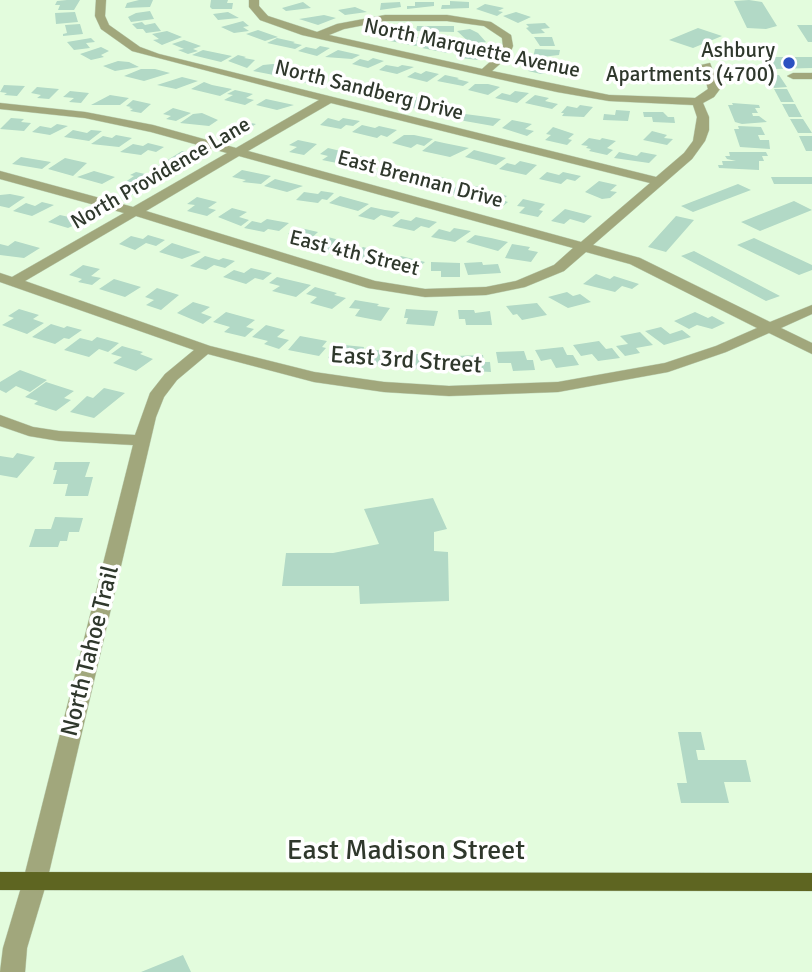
<!DOCTYPE html>
<style>
body{margin:0}
canvas{display:block;background:#e3fcdd}
</style>
<canvas width="812" height="972"></canvas>
<script>
const ctx = document.querySelector('canvas').getContext('2d');
ctx.lineJoin = 'round';
function fillPath(path, color) { ctx.fillStyle = color; ctx.fill(path, 'evenodd'); }
const toPath = rows => new Path2D(rows.map(r => 'M' + r).join(''));
function strokePath(path, color, width, dash) { ctx.strokeStyle = color; ctx.lineWidth = width; ctx.lineCap = dash ? 'butt' : 'round'; ctx.setLineDash(dash || []); ctx.stroke(path); }
function drawText(font, color, halo, rows, align = 'center') {
  ctx.font = font + ' Signika,sans-serif'; ctx.lineWidth = 7; ctx.setLineDash([]); ctx.textBaseline = 'middle'; ctx.strokeStyle = halo; ctx.fillStyle = color; for (const [text, x, y, turn = 0] of rows) {
    ctx.save(); ctx.translate(x, y); ctx.rotate((+turn || 0) * Math.PI / 180); ctx.textAlign = isNaN(turn) ? turn : align; if (halo) ctx.strokeText(text, 0, 0); ctx.fillText(text, 0, 0); ctx.restore();
  }
}
fillPath(toPath([
 [67,0,80,0,74,10,58,10,60,5,55,5,57,1],
 [139,0,153,0,150,7,125,8,127,3],
 [211,0,228,0,227,3,233,3,232,9,212,9,210,7],
 [749,0,762,2,777,26,766,29,747,28,734,1],
 [450,1,469,2,469,8,441,9,442,5,450,5],
 [303,2,311,8,286,11,282,8],
 [400,2,401,7,380,10,381,3],
 [415,2,434,2,434,6,407,9,407,6,415,6],
 [485,4,504,8,498,11,503,12,497,16,476,9],
 [355,7,367,12,345,15,338,10],
 [150,11,154,19,131,22,128,17,136,13],
 [75,12,78,22,56,24,55,13],
 [228,12,239,18,218,20,213,14],
 [516,12,531,17,518,23,503,16],
 [324,15,336,18,318,25,299,19],
 [243,21,249,26,243,27,249,31,234,33,221,27],
 [142,22,145,25,155,23,161,31,146,33,143,29,137,29,132,24],
 [545,23,550,28,541,29,545,33,532,34,526,28,529,27,526,24],
 [80,24,83,34,63,36,63,34,67,33,65,25],
 [797,25,812,25,812,42,808,42],
 [417,26,454,26,454,32,416,31],
 [377,27,393,31,386,35,393,36,387,40,367,33],
 [698,28,722,36,693,48,669,40],
 [470,29,478,33,486,42,471,44,457,31],
 [258,30,278,37,265,41,246,34],
 [167,31,182,37,162,45,153,40,159,39,152,34],
 [398,36,419,37,415,40,423,41,416,46,390,41],
 [534,37,552,37,555,46,540,46],
 [91,38,95,42,86,43,90,48,74,50,67,42],
 [277,38,295,42,293,43,302,45,295,49,267,43],
 [184,40,201,46,193,49,198,51,188,54,178,50,184,49,172,44],
 [432,42,445,45,443,46,454,49,447,53,422,48],
 [320,46,330,48,317,56,298,51,306,47,316,49],
 [101,47,109,51,101,55,104,57,91,60,80,54],
 [468,47,485,49,478,60,460,58],
 [535,49,560,50,559,55,533,58],
 [203,50,232,56,221,62,192,55],
 [338,50,360,55,352,59,325,57],
 [238,55,246,57,244,58,255,60,247,68,228,61],
 [772,57,812,57,812,68,774,69,769,59,774,59],
 [373,58,384,61,368,68,352,64,360,59,368,61],
 [535,60,545,62,540,65,555,70,541,74,528,71,532,68,523,66],
 [118,61,129,62,139,67,115,71,103,66],
 [273,64,281,65,275,69,292,72,284,77,253,71,263,65],
 [386,65,398,67,402,65,414,67,397,74,379,70],
 [141,69,155,69,170,73,144,81,124,76],
 [301,71,323,75,317,79,323,80,316,85,301,82,305,79,292,76],
 [426,71,439,74,427,82,407,77,415,72,421,74],
 [445,75,459,78,457,79,469,82,463,86,437,81],
 [767,75,779,75,787,87,774,88],
 [182,77,198,81,176,89,157,85],
 [335,78,358,82,351,87,357,88,351,93,333,90,337,87,326,85],
 [204,82,212,85,232,89,220,96,191,89],
 [475,84,488,84,500,87,488,95,468,90],
 [4,85,25,86,17,96,4,95,7,93,0,92],
 [368,85,392,90,385,95,390,96,383,101,366,98,372,94,360,91],
 [37,87,59,89,49,99,37,98,41,95,31,93],
 [774,89,787,89,794,102,781,102],
 [235,90,253,94,246,98,254,100,245,105,224,100,233,95,227,94],
 [70,91,89,93,81,103,69,102,74,98,63,97],
 [515,91,529,93,517,103,495,98,502,93,510,95],
 [110,95,129,98,120,105,91,105],
 [404,95,423,98,417,103,425,105,419,109,400,106,404,103,395,101],
 [535,95,549,98,545,101,558,104,552,109,525,103],
 [266,99,294,105,277,110,256,105],
 [133,100,151,104,141,113,130,111,133,109,129,108,131,107,126,106],
 [437,103,459,107,454,111,460,112,453,118,427,110],
 [732,103,759,105,760,108,755,108,758,113,752,113,753,116,759,116,767,122,742,124,735,122,728,105,733,105],
 [782,104,795,104,802,117,789,117],
 [580,105,593,107,584,117,562,116,564,113,561,113,567,106,577,108],
 [173,108,191,113,176,121,166,119,171,116,163,114],
 [616,110,630,111,628,121,603,120,604,114,615,115],
 [643,112,663,112,668,117,674,117,675,123,653,122,652,117,644,117],
 [202,113,218,120,209,126,180,123,193,114],
 [465,114,488,117,501,119,493,126,459,120],
 [11,118,24,119,21,122,31,123,24,131,0,129],
 [328,118,339,121,343,118,360,121,353,126,346,125,341,129,320,125],
 [790,119,803,119,812,133,798,133],
 [512,120,532,124,525,129,534,131,527,136,502,128],
 [242,121,256,124,237,136,223,133],
 [57,124,68,126,50,135,32,132,40,126,51,128],
 [362,125,375,128,379,126,397,130,387,137,381,135,377,138,352,132],
 [738,126,761,127,765,135,758,135,760,140,769,140,770,149,740,147,734,129,739,129],
 [553,127,574,134,568,139,572,140,567,145,545,140,551,135,546,134],
 [73,130,87,133,91,130,102,131,89,141,64,137],
 [652,131,667,135,664,138,673,139,667,145,643,140],
 [116,135,132,138,119,147,91,144,103,136,112,138],
 [404,135,414,135,433,139,424,146,417,144,411,148,392,143],
 [799,136,812,136,812,151,806,151],
 [589,138,600,140,602,138,616,141,607,148,613,150,607,155,589,151,591,149,586,148,588,146,581,145],
 [298,140,317,144,304,155,289,152,297,147,289,145],
 [435,141,444,143,469,148,450,157,422,151],
 [148,143,164,147,156,152,148,150,141,155,120,152,133,144,143,146],
 [328,148,349,153,337,163,322,160,328,156,320,154],
 [474,150,506,158,496,165,465,157],
 [182,151,200,155,175,170,158,166],
 [619,152,637,156,641,152,657,155,649,163,614,158],
 [729,152,766,152,768,156,762,156,764,161,759,161,759,170,719,168,718,165,723,165,722,161,736,161,727,159,725,156,730,156],
 [360,156,378,161,370,166,375,167,367,172,352,168,359,164,351,162],
 [21,157,51,162,42,169,12,164],
 [65,158,87,163,73,176,48,169],
 [520,161,537,165,526,175,499,169,507,163,515,165],
 [395,166,416,171,407,177,399,175,393,179,374,174,381,169,389,171],
 [242,170,271,176,261,184,242,182,246,180,232,177],
 [94,171,115,177,102,184,77,177],
 [136,172,159,177,135,195,120,192,125,188,118,187,134,176,130,175],
 [547,172,559,175,563,172,581,176,575,181,567,179,561,184,539,179],
 [423,174,445,178,434,189,422,187,426,183,416,180],
 [771,177,812,177,812,184,774,184],
 [275,179,303,186,287,192,264,186],
 [599,181,617,185,610,191,617,192,610,198,602,199,585,192],
 [459,183,481,187,474,195,462,192,459,196,439,192,445,186,455,188],
 [738,184,751,190,693,212,681,206],
 [321,191,334,193,327,200,322,199,318,203,296,200,304,192,318,194],
 [488,191,507,196,502,200,508,202,502,207,477,201],
 [10,194,25,197,9,208,0,206,0,195],
 [340,196,369,204,358,211,329,203],
 [197,197,217,202,208,208,216,210,207,216,187,211,195,205,187,204],
 [523,199,545,204,539,210,543,211,538,217,519,213,525,207,517,206],
 [794,201,812,210,760,231,741,222],
 [42,202,54,205,32,216,13,211,26,203,35,206],
 [371,207,385,210,400,212,392,218,381,215,374,220,358,216],
 [232,208,247,212,239,217,249,220,241,226,218,217],
 [565,209,592,216,584,223,570,219,564,224,551,221],
 [77,212,92,217,68,228,48,222,60,215,69,217],
 [676,216,694,220,666,252,648,247],
 [416,217,437,222,429,228,421,226,414,231,392,226,401,219,411,221],
 [267,219,289,223,279,231,268,229,264,232,244,228,252,221,261,223],
 [296,227,318,232,304,245,289,241,295,236,288,234],
 [454,228,471,231,455,242,431,237,439,229,450,232],
 [148,235,165,240,156,246,146,243,135,250,119,244,131,236,143,239],
 [475,235,491,238,508,242,498,251,466,242],
 [328,237,350,243,339,256,315,247],
 [754,238,812,265,812,270,799,275,737,245],
 [15,241,40,248,24,258,0,255,0,244,8,246],
 [172,243,201,252,182,259,159,252],
 [512,244,530,247,528,250,538,252,531,262,505,258],
 [363,247,385,253,379,258,383,259,374,266,350,257],
 [694,251,780,296,766,301,681,256],
 [205,256,219,260,223,258,235,261,225,268,214,265,206,270,190,266],
 [401,256,425,262,416,270,408,268,396,272,381,268],
 [431,262,460,263,460,277,441,277,441,271,431,271],
 [482,262,483,265,498,264,501,273,468,275,464,263],
 [83,265,100,269,91,276,101,278,92,285,78,282,82,279,69,275],
 [251,268,272,273,263,280,255,278,246,284,223,277,234,270,244,273],
 [596,274,610,279,614,276,639,284,632,289,622,286,615,292,583,284],
 [277,277,311,285,296,297,272,291,280,286,269,283],
 [114,279,141,287,125,297,99,289],
 [315,287,337,293,334,295,346,298,332,309,310,303,317,297,306,294],
 [157,288,179,295,161,310,146,305,154,300,145,297],
 [567,292,573,296,580,294,591,302,568,308,548,297],
 [355,300,379,304,377,306,390,308,381,321,355,316,360,309,349,308],
 [193,302,210,307,201,313,212,317,203,324,177,313],
 [537,303,547,315,522,320,517,314,513,315,506,306],
 [19,309,39,315,33,319,44,323,27,334,2,325,14,318,8,316],
 [406,309,438,311,434,326,406,324,408,318,404,318],
 [458,310,474,310,475,313,490,311,492,325,466,325,465,319,459,319],
 [226,312,255,320,246,327,254,329,245,337,224,332,230,327,213,322],
 [695,312,708,318,712,316,725,323,712,329,697,325,689,329,674,321],
 [51,324,64,328,67,326,82,330,69,339,64,338,55,344,32,337],
 [266,325,285,330,277,337,289,340,279,349,264,344,268,341,252,337],
 [661,327,670,334,682,330,691,337,664,345,645,331],
 [640,332,653,345,636,348,640,353,625,356,616,346,628,344,620,336],
 [300,336,327,341,322,347,326,348,319,356,288,350],
 [97,337,119,343,108,352,99,349,89,357,64,350,80,338,92,341],
 [599,341,606,349,612,348,620,358,598,361,592,354,581,356,573,345],
 [335,344,364,347,360,365,328,358],
 [122,346,143,352,140,354,153,359,136,371,113,363,122,357,111,354],
 [563,347,567,355,573,355,579,365,556,368,551,359,541,361,535,350],
 [375,350,402,352,400,360,405,360,402,369,369,364],
 [524,351,527,360,533,360,535,370,513,371,511,363,498,363,496,352],
 [415,354,444,355,443,362,448,362,447,372,412,368],
 [483,355,484,362,490,362,491,372,455,370,454,356],
 [20,370,47,380,30,392,16,386,6,393,0,390,0,382],
 [46,382,74,391,64,398,71,400,56,411,34,404,38,401,25,397],
 [104,388,125,393,94,418,70,412,87,396,93,398],
 [17,453,35,457,17,478,0,475,0,456,13,458],
 [55,462,90,462,85,477,93,477,88,496,65,496,68,484,53,484,57,470,53,470],
 [433,498,447,529,434,532,434,551,448,552,449,601,360,604,359,586,282,586,286,553,333,553,379,544,364,509],
 [55,517,83,518,79,532,69,532,67,541,60,541,58,547,29,547,35,529,51,529],
 [678,732,701,732,705,750,696,750,698,760,746,760,751,782,724,782,729,803,681,803,677,783,687,783],
 [183,955,191,972,141,972]
]), '#b2d9c6');
const minor = toPath([
 [96,0,106,0,105,16,109,25,140,47,159,54,656,177,684,153,693,141,697,117,693,105,609,101,557,92,302,35,260,20,249,7,249,0,259,0,259,6,268,16,317,32,337,24,385,15,447,15,491,22,511,35,513,46,509,56,492,71,609,95,695,98,708,89,701,65,710,63,720,89,714,97,703,103,709,117,709,130,705,141,692,159,593,245,640,258,770,322,812,305,812,314,781,328,812,343,812,354,769,333,726,352,668,372,558,392,449,396,384,392,314,382,208,354,177,380,164,397,156,417,47,881,27,948,25,972,0,972,3,948,23,881,133,445,59,441,29,436,0,426,0,415,33,427,59,431,135,435,150,393,165,374,194,350,0,282,0,273,12,277,124,213,0,179,0,171,133,207,227,153,151,132,85,118,0,109,0,103,85,112,153,125,236,148,319,100,132,51,101,29,95,16,96,0],
 [385,21,447,21,484,26,502,38,503,46,500,53,482,69,329,35,344,29,385,21],
 [331,103,650,183,581,242,248,151,331,103],
 [239,156,573,248,554,265,516,281,486,287,425,289,375,281,146,211,239,156],
 [136,216,368,288,425,297,486,295,525,287,564,271,586,252,630,264,757,328,716,346,665,363,558,382,449,386,384,382,314,372,210,346,25,281,136,216],
 [812,73,812,79,793,79,787,76,793,73,812,73]
]);
const major = toPath([
 [0,872,812,873,812,891,0,890,0,872]
]);
strokePath(minor, '#c3d9bd', 1);
strokePath(major, '#c3d9bd', 1);
fillPath(minor, '#a1a77c');
fillPath(major, '#5e6521');
for (const [x, y, r, color] of [
 [789,63,7,"#2c51c1"]
]) { const dot = new Path2D(); dot.arc(x, y, r, 0, 2 * Math.PI); ctx.fillStyle = color; ctx.fill(dot); strokePath(dot, '#fff', 2.5); }
drawText('21px', '#2f382c', '#fff', [
 ["North Marquette Avenue",472,49,12],
 ["North Sandberg Drive",369,91,14],
 ["North Providence Lane",161,174,-30],
 ["East Brennan Drive",420,180,15],
 ["East 4th Street",354,254,14]
]);
drawText('21px', '#2f382c', '#fff', [
 ["Ashbury",775,51],
 ["Apartments (4700)",775,75]
], 'right');
drawText('24px', '#2f382c', '#fff', [
 ["East 3rd Street",406,361,4],
 ["North Tahoe Trail",91,651,-76]
]);
drawText('28px', '#2f382c', '#fff', [
 ["East Madison Street",406,852]
]);
</script>
